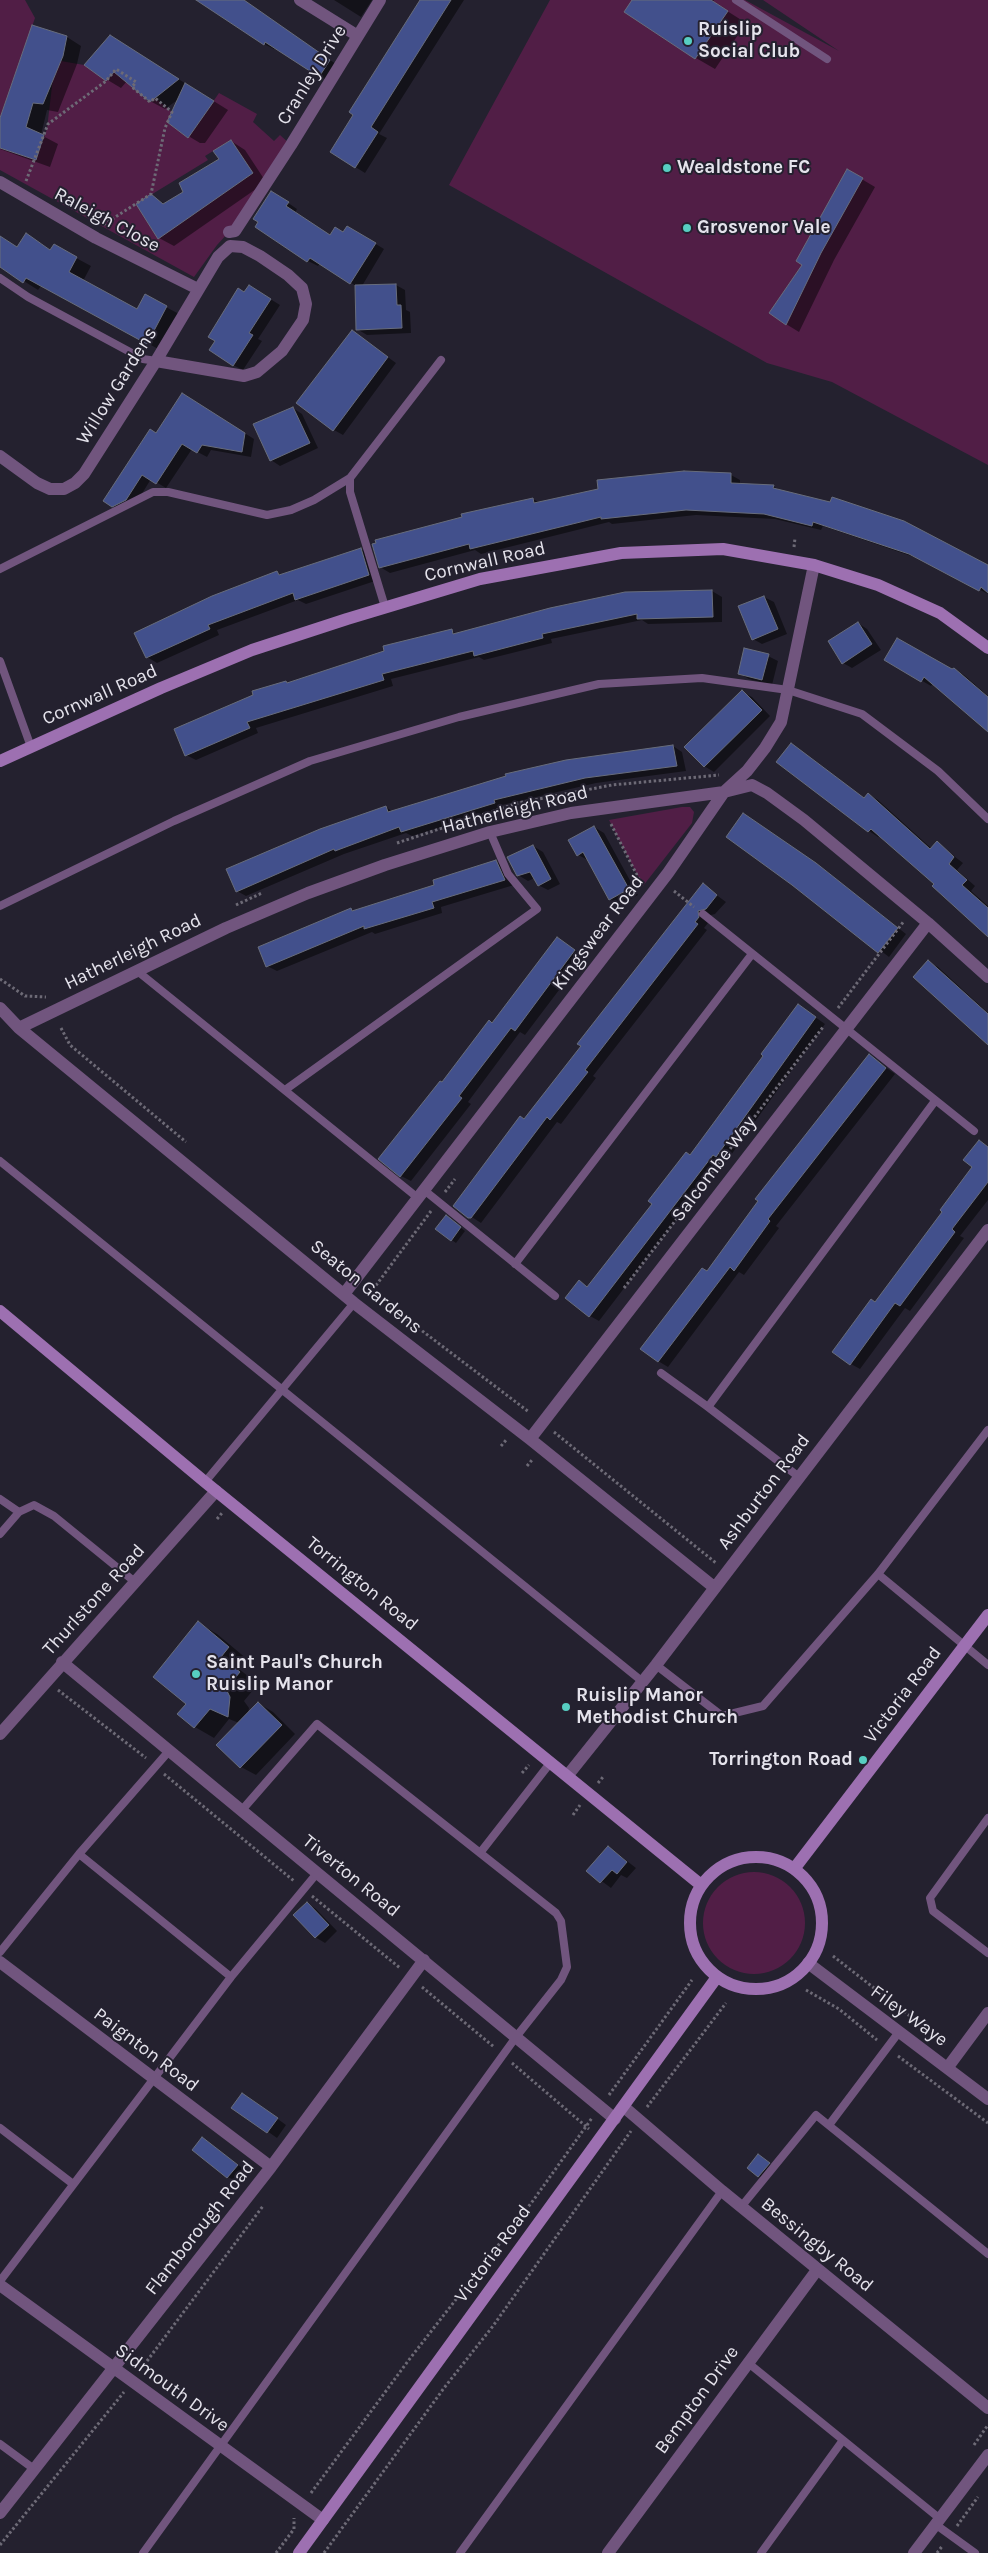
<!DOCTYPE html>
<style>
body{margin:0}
canvas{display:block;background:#24212f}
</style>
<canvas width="988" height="2553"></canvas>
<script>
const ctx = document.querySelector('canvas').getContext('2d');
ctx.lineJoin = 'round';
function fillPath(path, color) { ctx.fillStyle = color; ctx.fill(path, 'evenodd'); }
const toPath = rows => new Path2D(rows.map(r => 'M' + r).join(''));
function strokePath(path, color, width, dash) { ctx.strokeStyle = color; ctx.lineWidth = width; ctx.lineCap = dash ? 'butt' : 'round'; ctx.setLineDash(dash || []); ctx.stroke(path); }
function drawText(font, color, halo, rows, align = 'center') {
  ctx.font = font + ' Karla,sans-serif'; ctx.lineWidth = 4; ctx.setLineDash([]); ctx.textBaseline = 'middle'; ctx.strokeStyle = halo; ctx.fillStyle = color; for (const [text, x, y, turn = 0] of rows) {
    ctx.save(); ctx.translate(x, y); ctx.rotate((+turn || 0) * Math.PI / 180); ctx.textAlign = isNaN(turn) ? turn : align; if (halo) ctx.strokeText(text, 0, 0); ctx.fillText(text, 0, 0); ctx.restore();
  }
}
fillPath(toPath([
 [0,0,25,0,35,18,0,118],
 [550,0,745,0,839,51,763,0,988,0,988,465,832,382,767,363,449,185],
 [55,60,84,65,106,80,116,69,136,82,133,88,149,102,155,98,172,112,167,122,188,138,219,93,257,114,253,122,274,141,280,135,291,145,229,232,217,245,194,277,0,170,0,148,36,159,47,129],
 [231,140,253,173,158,238,136,204,208,160,205,156],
 [682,807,690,807,694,812,692,823,643,886,609,820],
 '703 1923a51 51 0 1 1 102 0a51 51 0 1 1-102 0Z'
]), '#511e46');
fillPath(toPath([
 [199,0,241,0,339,66,329,82,275,47,274,49,264,44],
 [334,0,372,0,361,17],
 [421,0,464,0,379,134,387,138,365,173,331,152],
 [633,0,714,0,713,2,746,23,715,69,696,58],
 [67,37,81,46,77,64,58,112,47,110,41,135,58,144,50,167,0,149,0,121],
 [124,45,228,110,205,143,200,143,185,134,180,98,165,109,150,101,127,81,121,88,106,79],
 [231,141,245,150,266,182,174,246,159,238,151,196,165,204,184,192,221,160],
 [848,171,875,187,834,260,799,332,786,324,804,264],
 [281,198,297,209,295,213,330,236,344,234,348,227,384,249,362,286,396,285,405,290,406,310,410,312,411,333,367,335,357,329,356,286,320,263,318,266,308,261,257,227],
 [0,236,18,248,41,243,51,251,54,246,91,266,83,281,138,310,145,296,181,315,162,351,41,286,38,290,0,266],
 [259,292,280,305,258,339,262,341,243,370,233,365,245,294],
 [353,332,396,363,343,435,334,430],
 [192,400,254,439,251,457,211,450,207,457,192,449,166,488,151,479,135,505,122,511,105,501,157,434],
 [293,408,302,414,318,448,280,466,271,460],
 [731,475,740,480,740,484,773,486,783,492,988,566,988,594,920,559,823,526,821,530,775,519,696,515,612,524,609,522,481,554,475,550,390,573,380,567,533,499,540,503],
 [361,549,371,555,378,580,306,604,298,600,217,630,219,635,157,663,147,657,277,572,282,576],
 [712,591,722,597,722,622,648,624,642,620,551,639,552,643,484,660,479,657,391,679,393,686,256,728,258,733,196,760,186,755,286,682,289,684,452,631,457,634],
 [764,597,774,602,787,634,762,644,753,639],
 [858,623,867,629,881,650,852,668,843,663],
 [768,656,778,661,772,685,749,679,740,674],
 [886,660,953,671,954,669,964,675,988,696,988,731,933,683,931,686],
 [742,692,752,697,770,716,714,772,704,766],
 [791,744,865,799,868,794,878,800,932,849,937,843,963,863,957,870,975,886,971,891,988,906,988,935,936,884,880,835,878,837,869,831,778,761],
 [673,746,682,752,686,771,596,783,502,805,503,808,412,836,406,833,344,854,246,896,237,891,386,807,393,812],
 [744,814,825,870,906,934,889,957,793,884],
 [594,827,604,833,638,895,620,905,610,899,588,860,578,855],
 [533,846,543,852,560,884,548,890,538,885,535,878,528,881,518,875],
 [496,862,505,867,514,885,441,907,442,913,375,934,372,932,277,971,267,966,351,909,354,911,436,886],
 [703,885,726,902,715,914,707,916,708,923,704,928,707,930,593,1076,596,1078,561,1124,557,1122,481,1223,455,1206,583,1046],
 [557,938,584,957,525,1035,520,1032,468,1102,471,1104,411,1181,401,1176,443,1084,493,1024],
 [928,962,938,967,988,1013,988,1044],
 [798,1005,825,1024,726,1162,722,1160,599,1321,590,1316,567,1298,579,1282,588,1287,691,1156,765,1056],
 [870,1056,895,1074,776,1226,779,1228,744,1275,739,1272,668,1367,658,1361,708,1272],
 [988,1147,988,1200,960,1236,964,1238,910,1311,905,1308,860,1369,851,1364,834,1352,876,1303,944,1211],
 [450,1219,465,1231,456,1243,436,1229],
 [198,1623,217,1634,247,1659,239,1669,258,1684,244,1701,249,1708,248,1713,258,1703,273,1712,295,1734,256,1775,241,1767,218,1745,239,1723,229,1719,214,1738,195,1727,187,1703],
 [609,1847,636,1868,627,1878,621,1875,611,1888,588,1871],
 [307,1903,316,1909,337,1931,325,1943,315,1937],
 [252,2100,286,2125,277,2138,233,2107],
 [203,2138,246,2171,237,2182,228,2177],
 [763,2158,773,2166,763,2178,759,2176]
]), '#0007');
const building = toPath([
 [196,0,244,0,330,60,319,77,265,42,264,45,196,0],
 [420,0,451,0,371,127,378,132,355,168,330,152,353,115,349,112,420,0],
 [632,0,711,0,728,11,695,59,624,12,632,0],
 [32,25,67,36,63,56,43,104,33,103,26,127,44,135,36,160,0,148,0,118,32,25],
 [110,35,179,79,150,102,114,72,106,81,84,65,110,35],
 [185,83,214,101,188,138,167,122,185,83],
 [231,140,253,173,158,239,136,204,151,194,163,204,183,192,179,183,219,159,213,151,231,140],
 [847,169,863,178,821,253,786,325,769,313,802,265,796,261,847,169],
 [271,191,289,202,286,206,330,235,335,227,343,232,347,226,376,243,350,284,310,258,307,262,255,227,258,222,253,219,271,191],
 [26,233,50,250,54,244,77,257,69,272,137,309,145,294,167,306,147,344,26,278,23,283,0,267,0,236,17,247,26,233],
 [396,284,397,305,401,305,402,328,356,330,355,285,396,284],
 [249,285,271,299,249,333,253,335,233,366,209,350,215,341,208,337,238,288,244,292,249,285],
 [352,330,388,357,333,431,296,403,352,330],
 [182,393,245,433,242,452,202,445,197,453,182,444,156,484,142,475,126,500,112,507,103,501,150,429,156,433,182,393],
 [293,407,310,443,270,461,253,424,293,407],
 [684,471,731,473,731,483,774,485,773,488,830,502,832,497,904,521,988,565,988,593,981,587,979,591,909,554,813,522,812,526,764,514,686,510,601,519,601,517,470,549,469,544,379,568,372,544,376,543,375,540,462,517,461,514,533,498,534,503,598,489,597,480,684,471],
 [361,548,369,575,295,600,293,593,208,625,210,629,146,658,134,633,212,596,277,571,279,575,361,548],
 [712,590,713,617,637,619,637,614,542,634,543,638,474,656,473,651,382,674,384,680,247,722,250,728,185,756,174,729,253,695,252,691,286,681,287,683,384,651,383,646,452,629,453,634,550,608,625,592,712,590],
 [764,596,778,629,752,640,738,606,764,596],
 [858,622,872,644,842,664,828,641,858,622],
 [897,638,952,669,954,668,988,697,988,732,924,677,921,682,884,660,897,638],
 [744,648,769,654,762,680,738,674,744,648],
 [742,690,762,710,704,767,684,747,742,690],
 [791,743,864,798,868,793,930,849,937,841,954,857,949,864,967,880,962,885,988,908,988,937,932,886,934,884,871,829,868,832,776,762,791,743],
 [673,745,677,766,585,778,494,800,495,803,401,832,399,827,335,851,334,849,236,892,226,869,320,829,386,806,388,812,506,776,505,774,566,760,673,745],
 [743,813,816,863,898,928,878,953,792,885,726,837,743,813],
 [594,826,629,889,609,900,583,852,577,856,568,840,594,826],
 [533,845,551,879,538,886,530,872,517,876,507,857,533,845],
 [496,860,505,880,432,902,434,908,364,929,364,926,266,967,258,947,351,908,352,911,434,885,433,880,496,860],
 [703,883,717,895,706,909,698,911,699,917,695,922,698,924,585,1070,588,1072,550,1120,547,1117,471,1218,468,1218,453,1206,520,1116,524,1119,581,1046,577,1044,703,883],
 [557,937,575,950,515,1031,511,1028,459,1096,462,1098,400,1177,378,1159,440,1081,442,1082,489,1020,492,1023,557,937],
 [928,960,988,1014,988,1045,913,977,928,960],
 [798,1004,816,1017,716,1157,713,1155,589,1317,565,1298,579,1280,587,1287,652,1204,648,1201,686,1152,690,1155,763,1056,761,1054,798,1004],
 [869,1054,886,1068,768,1219,770,1221,734,1271,730,1267,658,1362,640,1349,702,1268,707,1271,758,1201,755,1199,869,1054],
 [979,1140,988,1147,988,1182,952,1229,955,1232,900,1306,895,1303,850,1365,832,1352,871,1299,875,1302,942,1212,940,1210,972,1167,963,1160,979,1140],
 [446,1215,461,1227,451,1241,435,1229,446,1215],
 [198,1621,229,1647,221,1657,240,1672,226,1689,230,1697,228,1717,210,1709,194,1728,177,1714,186,1704,153,1677,198,1621],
 [258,1702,282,1725,240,1768,216,1745,258,1702],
 [608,1846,627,1862,617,1874,612,1870,600,1883,586,1871,608,1846],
 [307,1902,329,1925,315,1938,293,1915,307,1902],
 [242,2093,278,2118,267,2133,231,2108,242,2093],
 [202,2137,238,2165,227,2178,192,2150,202,2137],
 [758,2154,770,2163,758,2177,747,2168,758,2154]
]);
fillPath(building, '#42508c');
strokePath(building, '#676c7b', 1);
strokePath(toPath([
 [26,181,48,124,106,81,116,69,136,82,132,87,150,102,155,98,172,112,165,128,151,194,103,225],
 [794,547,795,538],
 [611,824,641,883],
 [397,843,518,803,612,785,719,775],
 [674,891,694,907],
 [236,905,262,893],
 [0,979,25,996,46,997],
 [838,1008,904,921],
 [61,1028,70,1045,186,1142],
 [445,1192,455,1179],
 [431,1211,371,1292,529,1412],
 [624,1288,823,1027],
 [554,1432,716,1563],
 [501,1446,507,1439],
 [527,1466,532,1460],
 [217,1519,222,1513],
 [58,1690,146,1758],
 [522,1773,529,1765],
 [164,1774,294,1881],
 [598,1783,603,1777],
 [573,1815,580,1805],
 [312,1896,400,1968],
 [833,1956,947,2045],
 [422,1987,494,2047],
 [806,1990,839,2009,877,2040],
 [898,2056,988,2123],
 [512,2063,589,2129],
 [609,2095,692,1980],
 [647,2107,726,2003],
 [141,2369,263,2206],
 [974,2445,988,2425],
 [311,2493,408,2361,532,2202,592,2118],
 [957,2526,978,2497],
 [0,2545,124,2392],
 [276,2553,294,2529,294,2518],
 [324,2553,444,2388,493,2326,631,2131],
 [937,2553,943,2545]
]), '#6d6a76', 3, [2.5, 2.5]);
strokePath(toPath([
 [736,0,827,59],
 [0,278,28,297,143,359,156,361],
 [0,569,153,492,168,492,267,515,291,510,314,500,350,478],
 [385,607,350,492,350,478,441,360],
 [0,661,31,747],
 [0,906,174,821,310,761,459,717,599,684,702,678,788,690,862,714,938,771,988,819],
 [703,914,974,1131],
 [136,970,418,1198],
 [285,1090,537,909,508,874,490,832],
 [0,1161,643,1682],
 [424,1190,555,1296],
 [515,1264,752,954],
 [661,1373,708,1407,799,1477],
 [708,1407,935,1101],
 [205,1482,354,1303],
 [0,1499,19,1512,34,1505,54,1516,135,1582],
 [0,1534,19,1512],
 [878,1574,988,1665],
 [656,1665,722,1716,763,1706,878,1574,988,1430],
 [988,1818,930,1898,933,1911,988,1953],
 [480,1853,551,1762],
 [79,1854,231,1977],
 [0,1952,79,1854,169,1751],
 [829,2125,899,2032],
 [0,2128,73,2184],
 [741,2207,816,2115,988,2254],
 [0,2281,231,1977,318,1872],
 [747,2362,939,2518],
 [0,2444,34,2469],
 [935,2524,975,2553],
 [143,2553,516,2037,561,1980,567,1967,561,1921,556,1913,317,1724,242,1810],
 [460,2553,722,2191],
 [761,2553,843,2440]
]), '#71557e', 8);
strokePath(toPath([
 [300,0,358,36],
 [0,182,96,238,198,289],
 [229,232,235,231,291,145,380,0],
 [0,456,37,483,50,489,64,489,75,483,84,474,156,361,218,257,230,246,243,247,260,256,288,275,302,288,306,304,303,320,282,351,257,372,244,376,156,361],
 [0,1008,19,1028,354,1303,530,1439,715,1588],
 [19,1028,226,928,308,893,385,865,490,832,571,813,724,792,752,785,767,793,804,820,928,923,988,977],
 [344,1294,668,873,724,792,747,771,765,748,781,722,814,565],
 [530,1439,928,923],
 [62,1662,615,2119],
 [0,1734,216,1491],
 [568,1775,656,1665,988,1230],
 [0,1962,271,2167],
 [808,1963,988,2099],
 [948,2067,988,2013],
 [624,2107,722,2191,988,2408],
 [0,2285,323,2520],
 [0,2513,271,2167,424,1960],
 [608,2553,817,2270],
 [914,2553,988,2455]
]), '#71557e', 12);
strokePath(toPath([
 [0,761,161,688,252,650,347,619,480,579,621,553,723,549,814,565,878,585,940,613,988,648],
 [0,1311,205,1482,701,1885],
 '690 1923a66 66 0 1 1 132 0a66 66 0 1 1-132 0Z',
 [794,1869,988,1615],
 [299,2553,717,1977]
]), '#9d70b1', 12);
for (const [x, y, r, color] of [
 [688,41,5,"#57cec2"],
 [667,168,5,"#57cec2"],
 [687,228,5,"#57cec2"],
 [196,1674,5,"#57cec2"],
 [566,1707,5,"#57cec2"],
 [863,1760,5,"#57cec2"]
]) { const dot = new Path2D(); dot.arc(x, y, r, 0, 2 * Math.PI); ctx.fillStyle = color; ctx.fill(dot); strokePath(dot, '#24212f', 2); }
drawText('bold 19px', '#e5e3ec', '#24212f', [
 ["Ruislip",698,30],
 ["Social Club",698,52],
 ["Wealdstone FC",677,168],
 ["Grosvenor Vale",697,228],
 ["Saint Paul's Church",206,1663],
 ["Ruislip Manor",206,1685],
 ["Ruislip Manor",576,1696],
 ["Methodist Church",576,1718],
 ["Torrington Road",853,1760,"right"]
], 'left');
drawText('19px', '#e5e3ec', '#24212f', [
 ["Cranley Drive",312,75,-58],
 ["Raleigh Close",107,220,28],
 ["Willow Gardens",117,386,-58],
 ["Cornwall Road",485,562,-13],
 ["Cornwall Road",100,695,-24],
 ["Hatherleigh Road",515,810,-14],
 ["Kingswear Road",598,933,-53],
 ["Hatherleigh Road",133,952,-26],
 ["Salcombe Way",714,1169,-53],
 ["Seaton Gardens",366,1287,39],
 ["Ashburton Road",764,1492,-53],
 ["Torrington Road",362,1584,39],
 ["Thurlstone Road",94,1600,-48],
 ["Victoria Road",903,1695,-53],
 ["Tiverton Road",351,1876,39],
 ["Filey Waye",909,2016,36],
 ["Paignton Road",146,2050,37],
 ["Flamborough Road",200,2228,-52],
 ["Bessingby Road",817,2245,39],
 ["Victoria Road",493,2254,-54],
 ["Sidmouth Drive",172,2388,36],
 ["Bempton Drive",697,2400,-54]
]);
</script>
